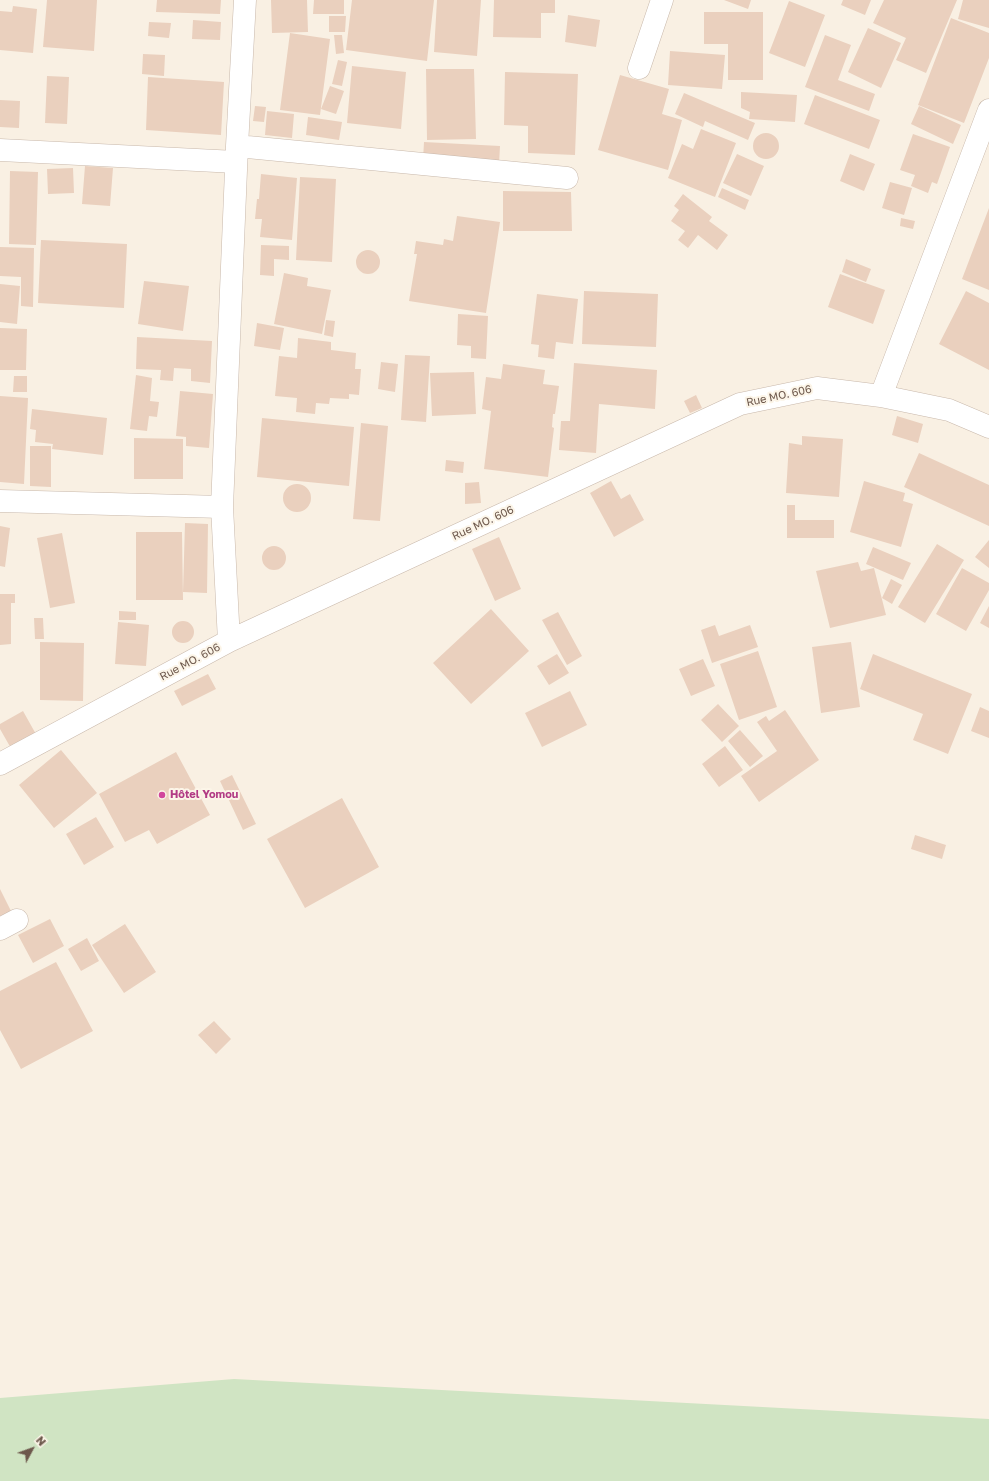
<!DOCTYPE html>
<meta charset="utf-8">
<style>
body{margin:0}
#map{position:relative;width:989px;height:1481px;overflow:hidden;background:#f9f0e3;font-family:"Golos Text",sans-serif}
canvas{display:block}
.north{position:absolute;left:12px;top:1429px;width:40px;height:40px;-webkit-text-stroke:3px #fcf5e8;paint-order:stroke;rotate:49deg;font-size:11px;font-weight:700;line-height:16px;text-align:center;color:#6d584c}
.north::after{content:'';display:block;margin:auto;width:14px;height:18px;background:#6d584c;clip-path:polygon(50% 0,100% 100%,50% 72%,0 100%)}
</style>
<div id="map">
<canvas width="989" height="1481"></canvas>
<div class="north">N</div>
</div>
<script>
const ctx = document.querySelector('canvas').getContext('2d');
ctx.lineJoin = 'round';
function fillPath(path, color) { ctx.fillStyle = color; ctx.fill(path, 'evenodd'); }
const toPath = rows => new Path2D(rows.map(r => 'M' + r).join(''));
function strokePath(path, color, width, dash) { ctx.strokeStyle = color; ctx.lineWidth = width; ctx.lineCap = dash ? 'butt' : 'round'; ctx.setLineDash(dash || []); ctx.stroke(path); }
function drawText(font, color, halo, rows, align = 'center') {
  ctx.font = font + ' "Golos Text",sans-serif'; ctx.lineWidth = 4; ctx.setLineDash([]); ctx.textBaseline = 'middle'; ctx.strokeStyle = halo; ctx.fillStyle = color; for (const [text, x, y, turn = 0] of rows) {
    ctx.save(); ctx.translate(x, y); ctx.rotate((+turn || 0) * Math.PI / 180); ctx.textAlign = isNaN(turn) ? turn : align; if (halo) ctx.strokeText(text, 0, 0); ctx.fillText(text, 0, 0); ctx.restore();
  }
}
fillPath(toPath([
 [234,1379,989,1419,989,1481,0,1481,0,1398]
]), '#d0e4c3');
fillPath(toPath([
 [47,0,97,0,94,51,43,47],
 [157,0,221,0,220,14,156,12],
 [271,0,307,0,308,32,272,33],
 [314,0,344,0,344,14,313,14],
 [352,0,434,0,427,61,346,50],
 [437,0,481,0,477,56,434,52],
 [494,0,555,0,555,13,541,13,541,38,493,37],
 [724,0,751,0,748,9],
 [843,0,871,0,865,15,841,5],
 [884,0,957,0,926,73,896,60,906,38,873,23],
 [963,0,989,0,989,28,958,19],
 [789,1,825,15,805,67,769,53],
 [13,6,37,9,33,53,0,50,0,11,12,12],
 [704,12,763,12,763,80,728,80,728,44,704,44],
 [568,15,600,20,596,47,565,42],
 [329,16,346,16,345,32,329,32],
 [951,18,989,33,989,58,964,123,918,105],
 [193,20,221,22,220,40,192,39],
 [149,22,171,23,169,38,148,36],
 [868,28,901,43,881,88,848,72],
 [290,33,330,39,320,115,280,110],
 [334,35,342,35,344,53,336,54],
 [825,35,851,45,838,80,875,94,869,111,805,87],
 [670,51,725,55,722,89,668,85],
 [143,54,165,55,164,76,142,74],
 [338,60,347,62,342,86,332,84],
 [352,66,406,72,401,129,347,123],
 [426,69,474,69,476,139,427,140],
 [505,72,578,74,575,155,528,153,528,126,504,125],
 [620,75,669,89,662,114,682,120,668,170,598,150],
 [47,76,69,77,67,124,45,123],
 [148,77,224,82,221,135,146,130],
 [330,86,344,91,336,114,321,109],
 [741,92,797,95,795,122,749,119,750,112,741,108],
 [684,93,755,123,748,140,705,121,703,127,675,114],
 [815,95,880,120,869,149,804,124],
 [0,100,20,101,19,128,0,127],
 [255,106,266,107,264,122,253,121],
 [919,106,961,125,953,144,911,124],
 [267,111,294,114,292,138,265,135],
 [308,117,342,122,339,140,306,135],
 [701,129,736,143,715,197,668,178,682,144,693,149],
 '753 146a13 13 0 1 1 26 0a13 13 0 1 1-26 0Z',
 [913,134,950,147,937,184,932,182,928,193,911,186,915,175,900,170],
 [424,142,500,146,499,164,423,160],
 [737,154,764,166,751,196,723,183],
 [850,154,875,164,864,191,840,181],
 [85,166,113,168,110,206,82,204],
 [73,168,74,193,48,194,47,169],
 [10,171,38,172,36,245,9,244],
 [261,174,297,178,292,240,260,237,262,219,255,219,257,199,259,199],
 [300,177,336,179,332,262,296,260],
 [890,182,912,188,904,215,882,208],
 [722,188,749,200,745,210,718,197],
 [503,191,571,192,572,231,503,231],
 [683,194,712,217,709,221,728,235,717,250,698,235,688,248,678,240,685,231,671,221,679,210,674,206],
 [989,208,989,290,962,279],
 [457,216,500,222,486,313,409,301,417,254,414,254,416,241,443,245,444,239,453,241],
 [901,218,915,221,913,229,900,226],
 [41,240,127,244,124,308,38,303],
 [261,245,289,246,289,260,274,259,274,276,260,275],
 [0,247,34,248,33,307,21,306,21,277,0,276],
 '356 262a12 12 0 1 1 24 0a12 12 0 1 1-24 0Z',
 [846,259,871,269,866,282,842,272],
 [284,273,308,278,307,286,331,290,322,334,274,324],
 [840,274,885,290,873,324,828,307],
 [144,281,189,286,183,331,138,324],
 [0,284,20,286,17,324,0,322],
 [584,291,658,294,656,347,582,344],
 [966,291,989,303,989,370,939,344],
 [537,294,578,299,573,344,556,342,554,359,538,357,539,345,531,344],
 [458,314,488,316,486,359,471,358,471,346,457,345],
 [326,320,335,321,333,337,324,335],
 [257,323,284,328,280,350,254,346],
 [0,328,27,329,26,370,0,370],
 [137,337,212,341,210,383,191,381,191,369,174,368,173,381,160,380,161,370,136,369],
 [298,338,331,342,331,350,356,353,355,369,361,369,359,395,349,394,349,399,330,398,329,404,316,403,315,414,296,412,297,398,275,396,279,356,297,358],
 [405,355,430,356,426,422,401,420],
 [381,362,398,364,395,392,378,389],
 [574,363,657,370,655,409,599,404,596,453,559,450,561,421,570,421],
 [503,364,545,370,543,384,559,386,555,414,553,414,552,427,554,428,548,477,484,469,491,411,482,409,486,377,501,379],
 [474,372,476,414,432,416,430,373],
 [136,375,152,378,150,401,159,402,157,417,149,416,147,431,130,429],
 [14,376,27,376,27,392,13,392],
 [180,391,213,394,209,448,186,446,186,437,176,436],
 [696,395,702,408,690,413,684,401],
 [0,396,28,398,24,484,0,482],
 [32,409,107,418,103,455,52,449,53,444,35,442,36,430,30,429],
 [897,416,923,424,918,443,892,435],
 [262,418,354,427,349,486,257,477],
 [361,423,388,426,380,521,353,519],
 [802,436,843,439,839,497,786,493,789,443,802,445],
 [134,438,183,439,183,479,134,479],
 [30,446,51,446,51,487,30,486],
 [919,453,989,485,989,526,904,487],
 [446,460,464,462,463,473,445,471],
 [611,481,621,499,630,494,644,520,614,537,590,493],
 [864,481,905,493,903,501,913,504,901,547,850,532],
 [479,482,481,503,465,504,465,483],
 '283 498a14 14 0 1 1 28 0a14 14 0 1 1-28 0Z',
 [787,505,795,505,795,520,834,520,834,538,787,538],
 [185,523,208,524,207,593,183,592],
 [0,526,10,528,5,567,0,566],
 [136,532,182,532,183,600,136,600],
 [62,533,75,603,50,608,37,538],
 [499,537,521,589,495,601,472,549],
 [989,540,989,568,975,557],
 [937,544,964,560,925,623,898,607],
 '262 558a12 12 0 1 1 24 0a12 12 0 1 1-24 0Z',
 [873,547,911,563,903,580,866,564],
 [858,562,861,571,874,568,886,615,830,628,816,571],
 [962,568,989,583,989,590,966,631,936,614],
 [891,579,902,585,892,604,882,598],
 [0,594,15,594,15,603,11,603,11,644,0,645],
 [989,606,989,628,980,623],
 [491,609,529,651,471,704,433,663],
 [119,611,136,612,136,620,119,620],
 [558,612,582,656,567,665,542,620],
 [34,618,43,618,44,639,35,639],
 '172 632a11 11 0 1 1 22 0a11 11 0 1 1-22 0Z',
 [118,622,149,625,146,666,115,664],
 [715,625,719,636,750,625,758,647,712,663,701,630],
 [40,642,84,643,83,701,40,700],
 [851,642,860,707,821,713,812,647],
 [758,651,777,707,739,720,720,664],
 [557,654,569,673,549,685,537,666],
 [873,654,972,694,948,754,913,740,923,714,860,689],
 [703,659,715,686,691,696,679,669],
 [208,674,216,689,182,706,174,691],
 [570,691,587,725,542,747,525,713],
 [718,704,739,726,722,742,701,720],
 [980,707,989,711,989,738,971,731],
 [785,710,819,760,759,802,741,776,777,751,757,722,766,716,769,721],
 [23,711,37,736,12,750,0,729,0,724],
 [740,730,763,756,750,767,728,741],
 [725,746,743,770,719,787,702,764],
 [61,750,97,793,54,828,19,785],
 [176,752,210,815,157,844,149,830,125,842,99,794],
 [232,775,256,824,243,830,220,781],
 [342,798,379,867,305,908,267,839],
 [96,817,114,847,84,865,66,834],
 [915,835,946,845,942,859,911,849],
 [0,889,12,913,0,919],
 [50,919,64,946,33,963,18,935],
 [125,924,156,972,124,993,92,945],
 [87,938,99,961,81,971,68,949],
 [56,962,93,1031,21,1069,0,1030,0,991],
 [214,1021,231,1039,216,1054,198,1035]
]), '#ead0be');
const street = toPath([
 [639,68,662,0],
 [237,146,567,178],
 [0,150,236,162],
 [881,396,989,110],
 [0,501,222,507],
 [229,641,222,507,237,146,245,0],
 [0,764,229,641,740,404,817,388,881,396,949,410,989,427],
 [0,929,17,920]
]);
strokePath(street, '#c8b8ab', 23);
strokePath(street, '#fff', 22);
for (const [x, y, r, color] of [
 [162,795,4,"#d1479c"]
]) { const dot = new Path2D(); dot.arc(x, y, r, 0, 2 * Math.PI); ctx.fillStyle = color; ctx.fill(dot); strokePath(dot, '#fcf5e8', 1.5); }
drawText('11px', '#6d584c', '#fcf5e8', [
 ["Rue MO. 606",779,396,-12],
 ["Rue MO. 606",483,523,-25],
 ["Rue MO. 606",190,662,-28]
]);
drawText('bold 11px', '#b23c85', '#fcf5e8', [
 ["Hôtel Yomou",170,795]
], 'left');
</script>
